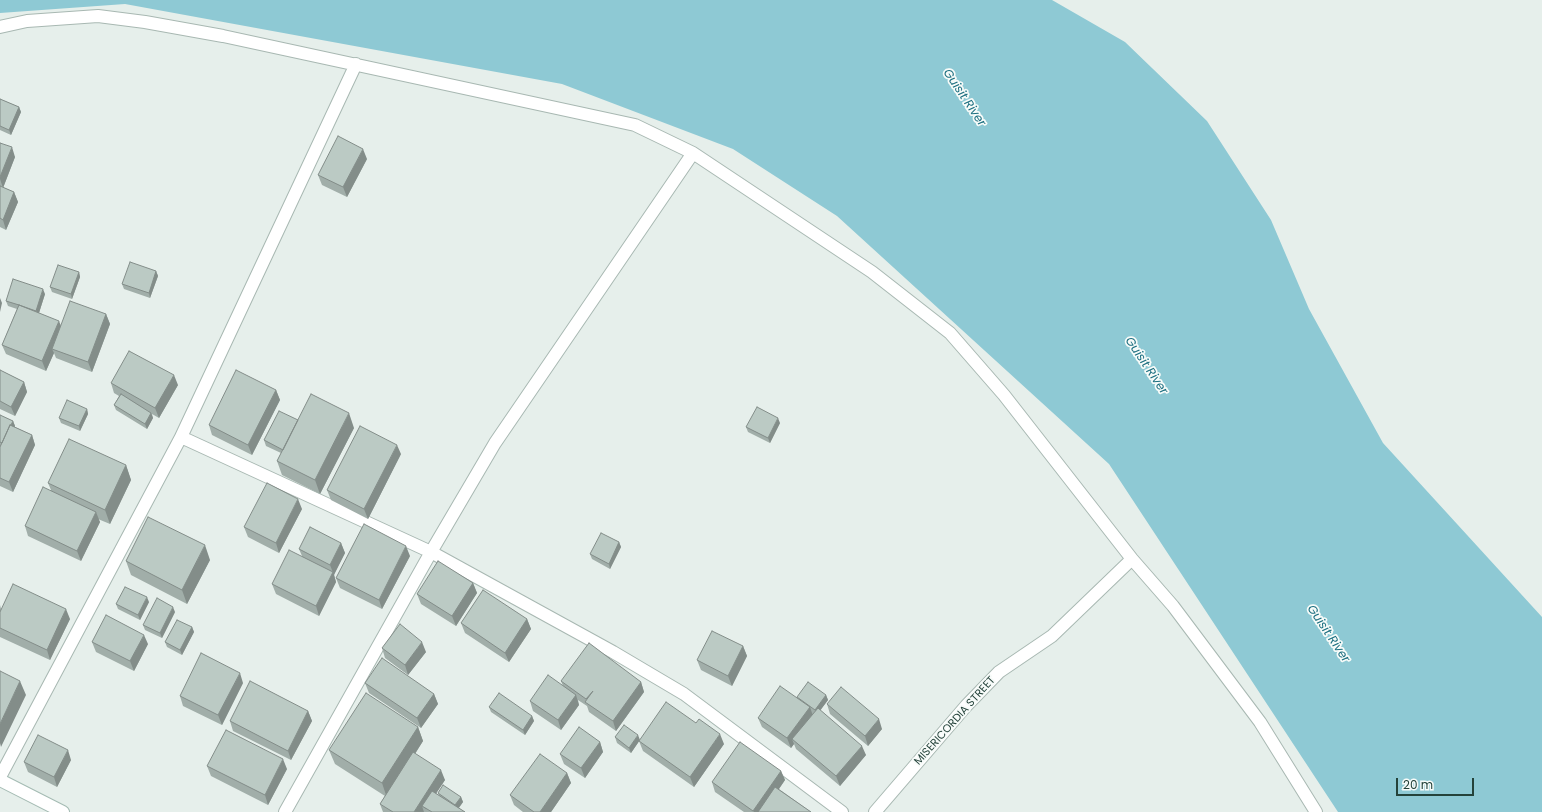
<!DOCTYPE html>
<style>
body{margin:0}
#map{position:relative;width:1542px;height:812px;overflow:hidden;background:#e6efeb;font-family:Poppins,sans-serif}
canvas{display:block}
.scale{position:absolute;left:1396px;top:778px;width:78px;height:18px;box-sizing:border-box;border:2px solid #24423a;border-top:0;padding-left:5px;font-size:12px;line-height:14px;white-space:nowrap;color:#24423a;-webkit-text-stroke:3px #f7fbf9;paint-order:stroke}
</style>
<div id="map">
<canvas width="1542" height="812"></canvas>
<div class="scale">20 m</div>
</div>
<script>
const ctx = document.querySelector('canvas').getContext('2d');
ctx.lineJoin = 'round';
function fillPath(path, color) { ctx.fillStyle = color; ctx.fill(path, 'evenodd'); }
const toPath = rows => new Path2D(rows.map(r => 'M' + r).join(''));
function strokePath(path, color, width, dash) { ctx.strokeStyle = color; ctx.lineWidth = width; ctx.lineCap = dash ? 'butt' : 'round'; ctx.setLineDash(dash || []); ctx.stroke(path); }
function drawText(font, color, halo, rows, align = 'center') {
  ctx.font = font + ' Poppins,sans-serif'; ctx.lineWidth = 3.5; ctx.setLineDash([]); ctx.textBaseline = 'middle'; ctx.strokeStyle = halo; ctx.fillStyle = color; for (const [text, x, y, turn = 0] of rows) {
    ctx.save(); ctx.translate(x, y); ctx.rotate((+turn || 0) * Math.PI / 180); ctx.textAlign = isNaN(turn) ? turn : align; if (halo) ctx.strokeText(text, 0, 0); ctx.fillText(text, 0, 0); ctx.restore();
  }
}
fillPath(toPath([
 [0,0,1052,0,1125,42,1207,121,1271,220,1309,309,1383,443,1542,617,1542,812,1338,812,1109,464,837,216,733,149,562,84,125,4,0,13]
]), '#8ec9d4');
const minor = toPath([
 [0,27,27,21,98,16,145,22,223,36,635,125,693,153,872,272,950,333,1004,395,1132,559,1173,606,1260,722,1316,812],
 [181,437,431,552,613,652,684,694,842,812],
 [0,777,181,437,356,64],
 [285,812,431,552,495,443,693,153],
 [875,812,966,706,999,672,1052,636,1132,559]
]);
const secondary = toPath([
 [0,780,63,812]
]);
strokePath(minor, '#a8b8b2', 14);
strokePath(secondary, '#a4bbb3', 14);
strokePath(minor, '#fff', 12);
strokePath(secondary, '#fff', 12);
fillPath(toPath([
 [0,99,19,107,21,112,11,135,0,130],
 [0,143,15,157,3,188,0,186],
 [367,159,347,197,322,185,318,175],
 [0,186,14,192,18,202,6,230,0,227],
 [156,271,158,276,150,298,124,289,122,284],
 [79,272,80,277,72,299,52,292,50,287],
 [45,294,39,313,61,326,106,314,110,324,92,372,56,358,54,353,46,371,6,354,2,345,17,309,8,306,6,301],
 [0,370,24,382,27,392,15,416,0,409],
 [111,383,178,385,159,418,152,414,153,418,147,429,116,410,114,405,119,396,114,393],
 [276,390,280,400,252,455,212,435,209,425],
 [87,409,88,414,80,431,61,423,59,418],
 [0,415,13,421,15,426,15,427,32,435,35,445,13,492,0,486],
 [298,420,354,428,320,494,282,475,277,461,281,453,266,446,264,440],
 [780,423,770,443,748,432,746,427],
 [401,454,368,519,331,500,327,490],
 [126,465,131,480,110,524,98,519,100,522,81,561,28,536,25,526,51,490,48,483],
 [302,509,279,553,248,537,244,527],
 [619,542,621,547,610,569,592,559,590,554],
 [341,543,345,553,334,574,336,582,319,616,276,594,272,584,302,556,299,549],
 [410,556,382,609,340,588,336,578],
 [210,560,187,604,131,575,126,561],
 [473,583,477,593,456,626,421,604,417,594],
 [149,602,140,620,118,609,116,604],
 [0,605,1,609,70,619,50,660,0,637],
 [175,612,162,638,145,630,143,625],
 [527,619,531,629,509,662,465,633,461,623],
 [192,627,194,632,182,655,167,647,165,642],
 [92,642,148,644,134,671,96,652],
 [743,646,747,656,732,686,701,670,697,660],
 [382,648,426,652,408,675,385,658],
 [561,681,641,682,644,692,616,731,589,712,587,706,578,700,579,705,561,730,533,711,530,701,563,686],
 [243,683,222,725,183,706,180,696],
 [365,683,434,694,438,704,421,728,369,693],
 [826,695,828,700,820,710,866,755,840,786,796,749,794,744,791,748,762,727,758,718,797,698],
 [827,704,882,729,868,746,830,714],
 [489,707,532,716,534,721,525,735,491,712],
 [308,711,312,721,291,760,233,731,230,721],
 [418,727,423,741,415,754,445,780,436,793,439,795,438,793,461,797,463,802,459,808,465,812,383,812,380,804,385,796,335,764,329,750],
 [615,737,640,740,724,744,694,787,643,751,639,741,631,753,617,743],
 [600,742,603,752,585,778,564,764,560,754],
 [71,760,57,787,28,772,24,762],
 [207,766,287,769,268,805,211,776],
 [781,771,785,780,779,789,811,812,744,812,715,792,712,782],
 [567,773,571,783,551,812,523,812,514,805,510,795]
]), '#a1aea9');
fillPath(toPath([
 [19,107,21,112,11,135,9,130],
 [12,147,15,157,3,188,0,179,0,177],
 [363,149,367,159,347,197,343,187],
 [14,192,18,202,6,230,3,220],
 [156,271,158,276,150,298,149,293],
 [79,272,80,277,72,299,71,294],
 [43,289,45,294,38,316,36,311],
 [0,298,2,303,0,312],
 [106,314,110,324,92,372,88,362],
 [59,321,63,331,52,349,54,353,46,371,42,361],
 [174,375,178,385,159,418,155,408],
 [24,382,27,392,15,416,11,407],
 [276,390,280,400,252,455,248,445],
 [87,409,88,414,80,431,79,426],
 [151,413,153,418,147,429,145,424],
 [349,413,354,428,320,494,315,480],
 [778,418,780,423,770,443,768,438],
 [13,421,15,426,4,448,2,443],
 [32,435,35,445,13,492,9,482],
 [397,445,401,454,368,519,364,509],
 [126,465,131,480,110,524,105,510],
 [298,499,302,509,279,553,276,543],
 [96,512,100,522,81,561,77,551],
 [619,542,621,547,610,569,609,564],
 [341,543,345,553,334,575,330,565],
 [205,545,210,560,187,604,182,590],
 [406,546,410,556,382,609,379,600],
 [333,572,336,582,319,616,316,606],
 [473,583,477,593,456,626,452,616],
 [147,597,149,602,140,620,138,615],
 [173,607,175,612,162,638,160,633],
 [66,609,70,619,50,660,47,650],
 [527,619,531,629,509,662,505,653],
 [192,627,194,632,182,655,180,650],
 [144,635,148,644,134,671,130,661],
 [422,642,426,652,408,675,405,665],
 [743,646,747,656,732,686,728,676],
 [240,673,243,683,222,725,218,715],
 [20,681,26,695,1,747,0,743,0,724],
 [641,682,644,692,616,731,613,721],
 [434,694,438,704,421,728,417,718],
 [576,695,579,705,561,730,558,720],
 [826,695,828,700,817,715,815,710],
 [810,707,813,716,792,739,794,744,791,748,787,738],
 [308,711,312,721,291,760,288,751],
 [532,716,534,721,525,735,523,730],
 [879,719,882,729,868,746,865,736],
 [418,727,423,741,387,798,382,783],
 [720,734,724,744,694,787,690,777],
 [638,735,640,740,631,753,629,748],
 [600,742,603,752,585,778,581,768],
 [862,746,866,755,840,786,836,776],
 [68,750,71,760,57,787,54,777],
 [283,759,287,769,268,805,265,795],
 [441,770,445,780,426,809,422,806,424,812,414,812],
 [781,771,785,780,763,812,754,812,753,811],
 [567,773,571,783,551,812,540,812],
 [461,797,463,802,457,810,455,805]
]), '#838d89');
const building = toPath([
 [0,99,19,107,9,130,0,126,0,99],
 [338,136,363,149,343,187,318,175,338,136],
 [0,143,12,147,0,177,0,143],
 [0,186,14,192,3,220,0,218,0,186],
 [130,262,156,271,149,293,122,284,130,262],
 [58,265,79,272,71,294,50,287,58,265],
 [13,279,43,289,36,311,19,305,6,301,13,279],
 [70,301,106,314,88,362,52,349,70,301],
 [19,305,59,321,42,361,2,345,19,305],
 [129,351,174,375,155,408,111,383,129,351],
 [0,370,24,382,11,407,0,401,0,370],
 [236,370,276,390,248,445,209,425,236,370],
 [121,394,151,413,145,424,114,405,121,394],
 [311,394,349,413,315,480,277,461,311,394],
 [67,400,87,409,79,426,59,418,67,400],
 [757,407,778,418,768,438,746,427,757,407],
 [279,411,298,420,283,450,264,440,279,411],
 [0,415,13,421,11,425,10,425,2,443,0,442,0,415],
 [10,425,32,435,9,482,0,478,0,447,10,425],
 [360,426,397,445,364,509,327,490,360,426],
 [69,439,126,465,105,510,48,483,69,439],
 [267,483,298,499,276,543,244,527,267,483],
 [43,487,96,512,77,551,25,526,43,487],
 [148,517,205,545,182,590,126,561,148,517],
 [364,524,406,546,379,600,336,578,364,524],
 [310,527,341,543,330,565,299,549,310,527],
 [601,533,619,542,609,564,590,554,601,533],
 [289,550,333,572,316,606,272,584,289,550],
 [438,561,473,583,452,616,417,594,438,561],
 [13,584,66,609,47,650,0,628,0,612,13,584],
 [125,587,147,597,138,615,116,604,125,587],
 [483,590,527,619,505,653,461,623,483,590],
 [157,598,173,607,160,633,143,625,157,598],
 [106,615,144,635,130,661,92,642,106,615],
 [177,620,192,627,180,650,165,642,177,620],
 [400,624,422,642,405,665,382,648,400,624],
 [712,631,743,646,728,676,697,660,712,631],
 [589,643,641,682,613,721,585,702,593,691,586,699,561,681,589,643],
 [201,653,240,673,218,715,180,696,201,653],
 [382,658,434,694,417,718,365,683,382,658],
 [0,671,20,681,0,724,0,671],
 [548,675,576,695,558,720,530,701,548,675],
 [250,681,308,711,288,751,230,721,250,681],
 [808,682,826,695,815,710,797,697,808,682],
 [780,686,810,707,787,738,758,718,780,686],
 [841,687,879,719,865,736,827,704,841,687],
 [366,693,418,727,382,783,329,750,366,693],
 [499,693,532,716,523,730,489,707,499,693],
 [666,702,696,723,699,719,720,734,690,777,639,741,666,702],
 [818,708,862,746,836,776,792,739,818,708],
 [624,725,638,735,629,748,615,737,624,725],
 [579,727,600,742,581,768,560,754,579,727],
 [226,730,283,759,265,795,207,766,226,730],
 [38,735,68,750,54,777,24,762,38,735],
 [740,742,781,771,753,811,712,782,740,742],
 [413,752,441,770,414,812,393,812,380,804,413,752],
 [540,754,567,773,540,812,534,812,510,795,540,754],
 [443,785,461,797,455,805,438,793,443,785],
 [775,787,811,812,758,812,775,787],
 [432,791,465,812,432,812,422,806,432,791]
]);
fillPath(building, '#bbcac4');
strokePath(building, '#838d89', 1);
drawText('11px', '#24423a', '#f7fbf9', [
 ["MISERICORDIA STREET",955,721,-48]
]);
drawText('italic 12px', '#1c6f80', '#f7fbf9', [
 ["Guisit River",964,98,56],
 ["Guisit River",1146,366,56],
 ["Guisit River",1328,634,56]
]);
</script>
